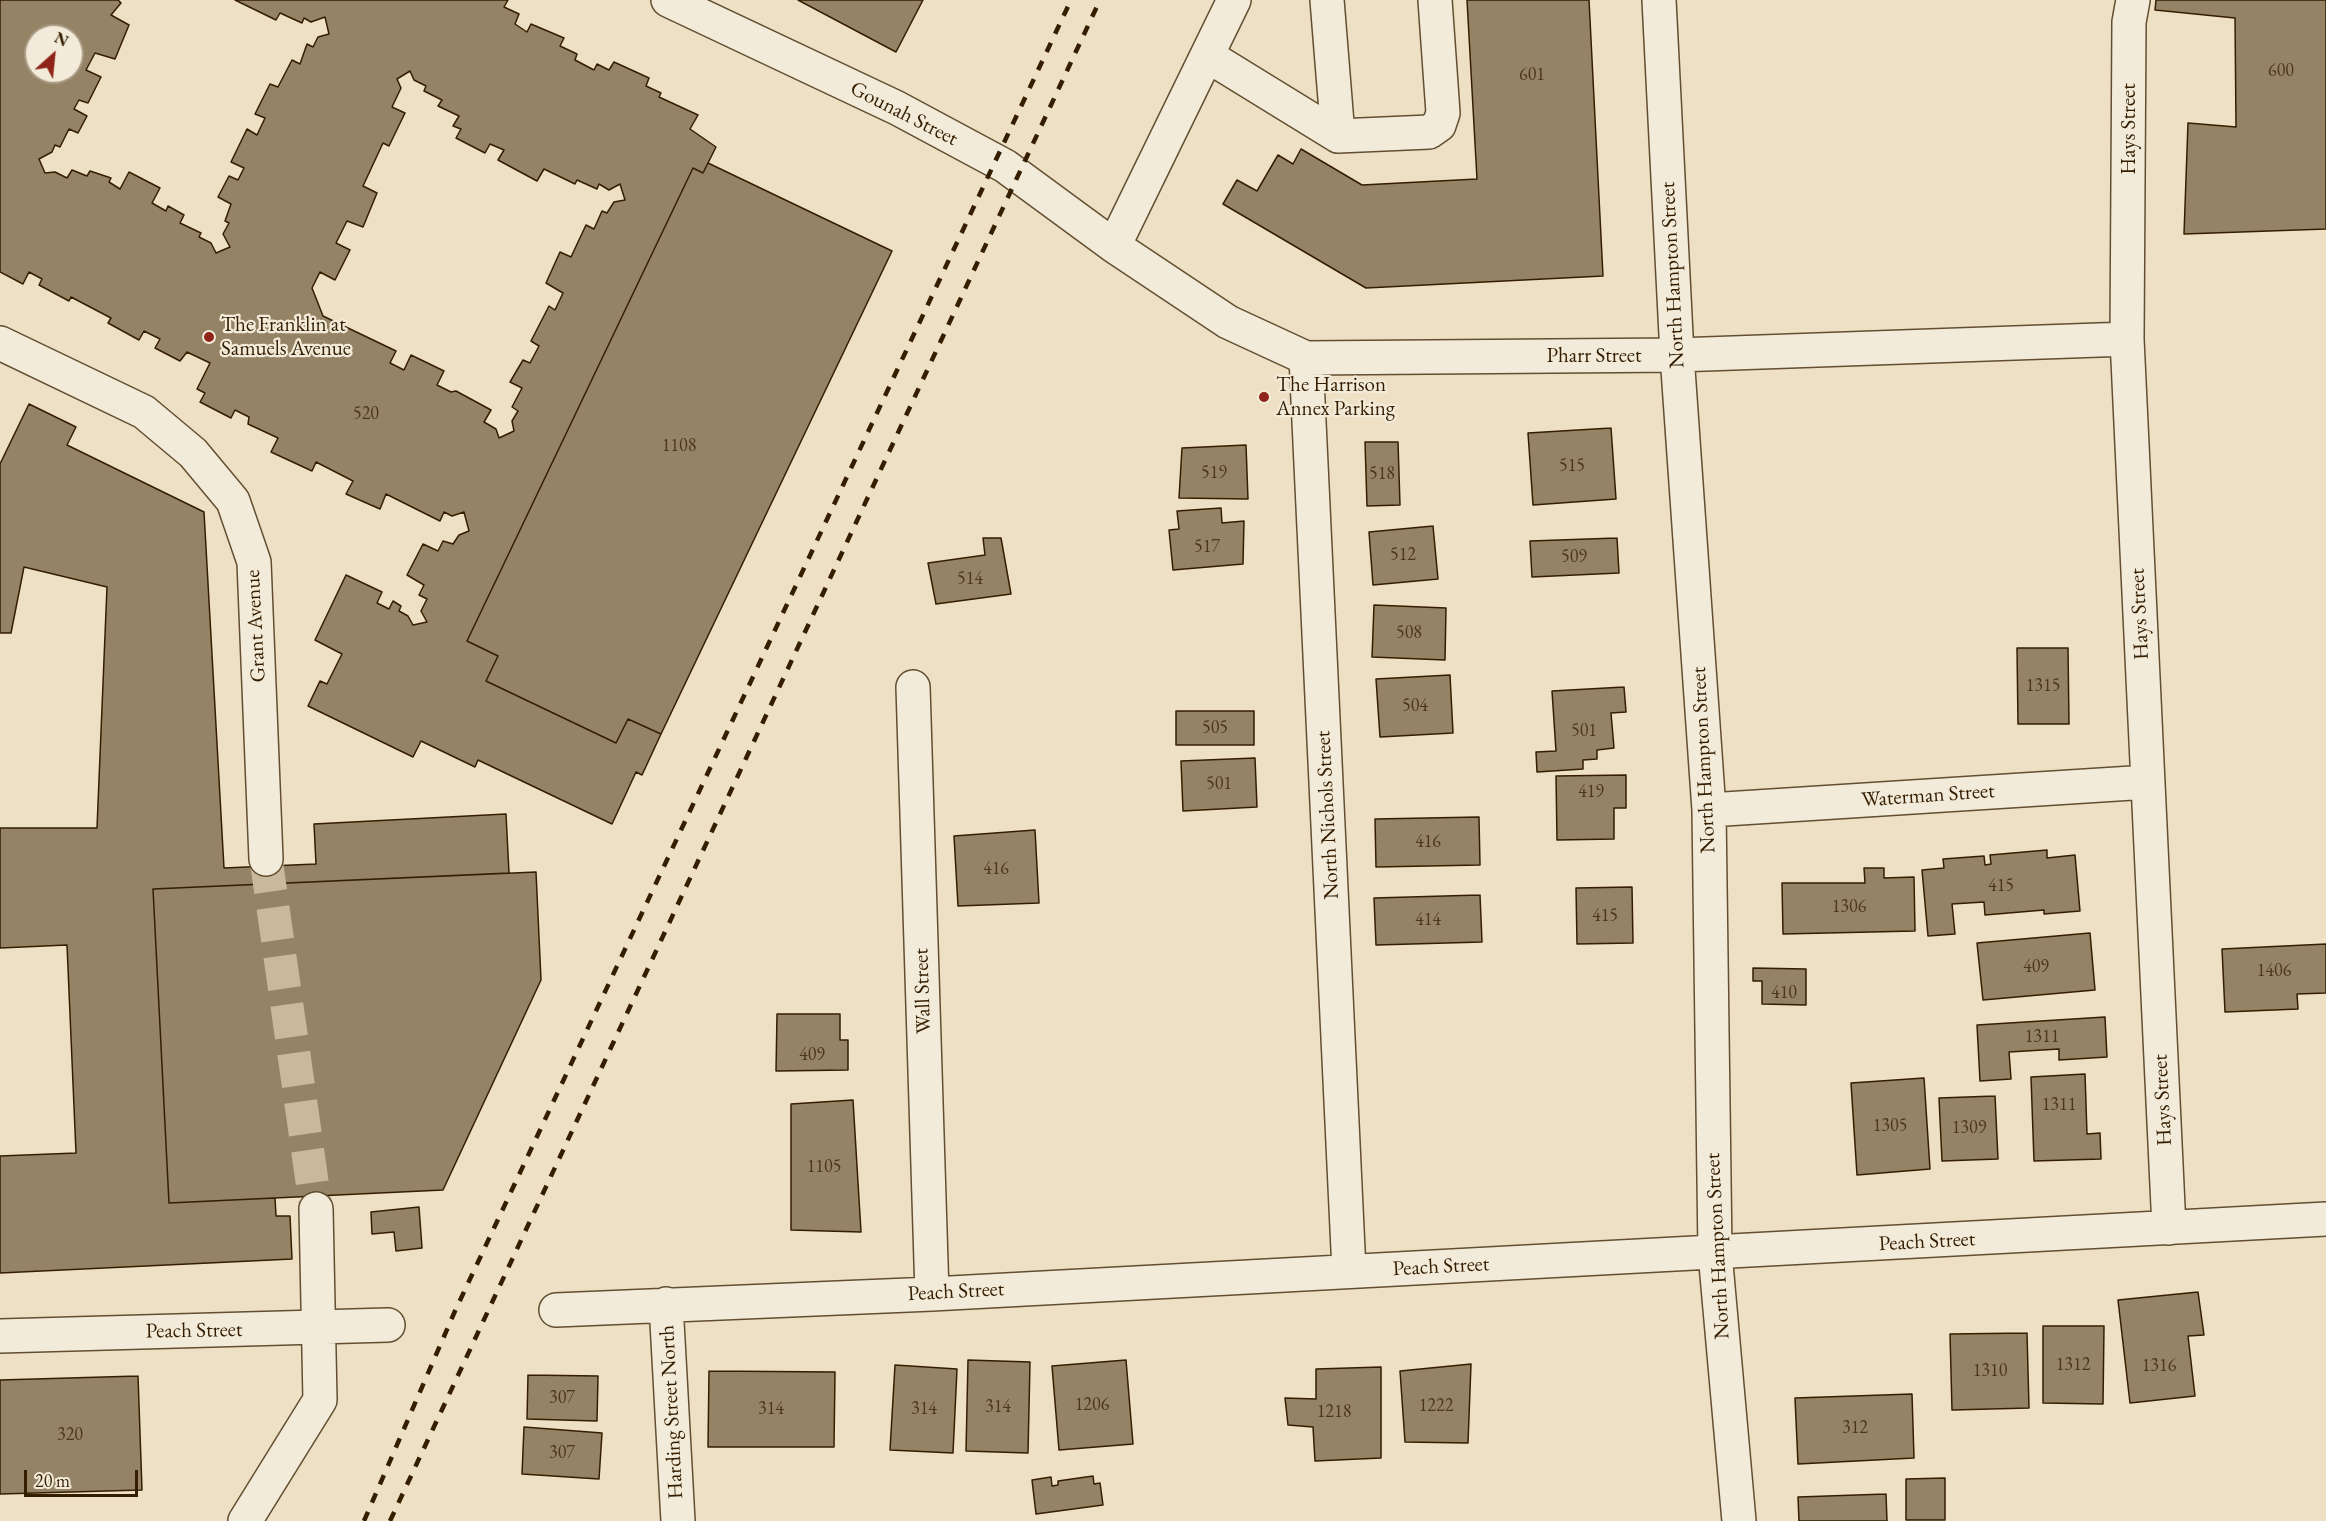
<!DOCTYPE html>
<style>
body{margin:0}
#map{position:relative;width:2326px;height:1521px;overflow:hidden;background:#ede0c4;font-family:"EB Garamond",serif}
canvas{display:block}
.north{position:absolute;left:24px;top:24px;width:60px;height:60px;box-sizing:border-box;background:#f3ebd9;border:2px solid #a79982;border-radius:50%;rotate:27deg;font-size:16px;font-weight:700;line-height:24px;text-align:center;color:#351e00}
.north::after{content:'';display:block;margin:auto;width:21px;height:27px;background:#8f2418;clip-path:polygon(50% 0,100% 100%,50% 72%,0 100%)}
.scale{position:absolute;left:24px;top:1470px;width:114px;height:27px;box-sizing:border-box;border:3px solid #351e00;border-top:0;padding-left:8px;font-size:18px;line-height:21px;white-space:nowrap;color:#351e00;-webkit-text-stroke:4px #f3ebd9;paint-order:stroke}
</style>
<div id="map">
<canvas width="2326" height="1521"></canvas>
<div class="north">N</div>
<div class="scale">20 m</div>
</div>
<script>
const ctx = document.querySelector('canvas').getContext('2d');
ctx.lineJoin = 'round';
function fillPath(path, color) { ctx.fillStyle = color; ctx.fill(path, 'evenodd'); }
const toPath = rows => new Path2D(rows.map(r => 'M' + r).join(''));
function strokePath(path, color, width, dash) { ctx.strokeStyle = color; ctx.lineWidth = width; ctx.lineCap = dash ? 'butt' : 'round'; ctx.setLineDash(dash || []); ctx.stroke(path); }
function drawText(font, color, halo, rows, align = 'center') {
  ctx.font = font + ' "EB Garamond",serif'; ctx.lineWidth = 4.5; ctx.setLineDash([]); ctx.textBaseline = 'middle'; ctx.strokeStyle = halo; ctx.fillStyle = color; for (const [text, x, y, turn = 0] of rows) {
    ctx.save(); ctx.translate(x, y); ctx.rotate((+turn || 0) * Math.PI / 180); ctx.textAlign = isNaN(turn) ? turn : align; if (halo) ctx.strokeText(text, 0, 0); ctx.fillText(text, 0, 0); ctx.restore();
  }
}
const building = toPath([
 [0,0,118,0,121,3,111,15,129,25,115,59,95,53,86,70,101,77,88,103,79,100,74,109,87,116,78,133,69,129,60,147,55,145,52,152,39,159,45,173,55,172,67,178,72,170,87,176,90,171,111,178,109,182,120,189,129,172,160,188,152,203,166,211,168,206,184,215,180,223,201,233,199,237,211,243,216,253,230,247,223,234,229,223,225,221,231,204,218,197,229,176,238,180,244,168,231,162,247,129,257,135,265,118,255,114,270,84,278,87,292,60,300,64,307,44,313,47,318,37,329,34,325,17,311,22,304,18,302,23,280,13,276,20,235,0,508,0,504,7,519,14,515,24,527,32,531,24,564,38,560,46,577,54,575,60,594,70,597,64,609,70,614,62,649,78,646,86,661,93,659,97,698,115,690,129,716,147,703,173,693,168,467,641,498,656,486,681,616,743,628,719,661,734,642,775,636,772,612,824,478,760,475,767,421,741,413,757,308,706,320,681,327,684,342,654,315,640,346,575,382,592,377,603,389,609,393,601,401,606,399,611,408,616,413,625,427,622,421,611,427,599,419,595,424,585,407,575,423,544,438,551,443,541,453,544,459,535,469,531,464,512,452,516,444,512,440,521,386,494,380,509,346,494,353,481,316,462,312,471,271,452,278,438,248,424,249,417,235,410,231,418,200,402,205,393,197,389,210,363,187,352,180,361,155,348,160,339,144,331,139,340,108,323,111,318,71,297,69,301,39,285,42,279,29,272,23,284,0,272,0,0],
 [36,36,72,36,72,72,36,72,36,36],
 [410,71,414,80,426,86,424,91,442,100,438,106,459,116,453,126,461,129,456,138,485,153,490,144,504,150,498,160,537,181,544,169,575,184,577,180,597,189,599,184,609,190,620,184,625,200,614,202,607,213,602,211,594,229,586,225,571,257,560,252,546,283,563,293,555,310,549,306,531,341,539,346,530,363,523,360,510,382,522,388,512,407,518,411,512,421,514,431,499,438,496,429,484,422,491,410,456,391,451,392,437,385,444,371,411,355,404,370,390,363,396,351,323,316,312,288,320,272,335,280,350,250,336,243,347,221,363,227,377,193,363,186,383,143,389,146,405,113,392,107,401,88,397,79,410,71],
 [798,0,923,0,896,52,798,0],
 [1467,0,1589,0,1603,276,1366,288,1223,204,1237,180,1257,191,1278,155,1293,164,1301,149,1362,185,1477,179,1467,0],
 [2156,0,2326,0,2326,229,2184,234,2188,123,2236,127,2235,18,2155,10,2156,0],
 [708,163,892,251,661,734,628,719,616,743,486,681,498,656,467,641,693,168,703,173,708,163],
 [29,404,76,427,67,445,204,512,224,868,316,864,314,824,506,814,509,873,153,889,169,1203,275,1198,276,1216,290,1216,292,1259,0,1273,0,1156,76,1153,67,945,0,948,0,828,97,828,107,587,24,567,11,633,0,633,0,464,29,404],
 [1611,428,1616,499,1533,505,1528,433,1611,428],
 [1365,442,1398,442,1400,505,1367,506,1365,442],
 [1246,445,1248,499,1179,498,1182,448,1246,445],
 [1221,508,1222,523,1244,521,1243,564,1173,570,1169,530,1179,529,1177,511,1221,508],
 [1433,526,1438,579,1373,585,1369,532,1433,526],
 [983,538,1001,538,1011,594,936,604,928,563,985,555,983,538],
 [1617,538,1619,573,1532,577,1530,541,1617,538],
 [1374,605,1446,608,1445,660,1372,657,1374,605],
 [2017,648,2068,648,2069,724,2018,724,2017,648],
 [1450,675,1453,733,1380,737,1376,679,1450,675],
 [1624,687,1626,712,1611,713,1614,748,1597,750,1597,759,1583,760,1583,769,1537,772,1536,752,1556,751,1552,691,1624,687],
 [1176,711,1254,711,1254,745,1176,745,1176,711],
 [1255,758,1257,807,1183,811,1181,761,1255,758],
 [1626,775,1626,808,1614,808,1614,839,1557,840,1556,776,1626,775],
 [1479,817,1480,865,1376,867,1375,819,1479,817],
 [1035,830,1039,903,958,906,954,836,1035,830],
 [2047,850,2047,858,2075,855,2080,911,2044,914,2044,910,1985,915,1984,902,1952,904,1955,934,1928,936,1922,870,1944,868,1943,859,1984,856,1985,865,1991,864,1990,855,2047,850],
 [1864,868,1884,868,1884,878,1914,877,1915,931,1783,934,1782,883,1865,883,1864,868],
 [536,872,541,980,443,1190,169,1203,153,889,536,872],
 [1632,887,1633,943,1577,944,1576,888,1632,887],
 [1480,895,1482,942,1376,945,1374,898,1480,895],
 [2090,933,2095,990,1983,1000,1977,943,2090,933],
 [2326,944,2326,993,2297,994,2298,1009,2225,1012,2222,949,2326,944],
 [1753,968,1806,969,1806,1005,1762,1004,1762,981,1753,981,1753,968],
 [777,1014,840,1014,840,1040,848,1040,848,1070,776,1071,777,1014],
 [2105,1017,2107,1057,2059,1060,2059,1049,2009,1052,2011,1079,1980,1081,1977,1025,2105,1017],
 [2085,1074,2087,1134,2100,1133,2101,1159,2034,1161,2031,1077,2085,1074],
 [1924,1078,1930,1169,1857,1175,1851,1083,1924,1078],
 [1995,1096,1998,1159,1942,1161,1939,1098,1995,1096],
 [853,1100,861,1232,791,1230,791,1104,853,1100],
 [419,1207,422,1248,396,1251,394,1232,372,1234,371,1212,419,1207],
 [2198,1292,2204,1335,2188,1336,2195,1396,2130,1403,2118,1300,2198,1292],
 [2043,1326,2104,1326,2103,1404,2043,1403,2043,1326],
 [2027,1333,2029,1408,1952,1410,1950,1334,2027,1333],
 [968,1360,1030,1362,1028,1453,966,1451,968,1360],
 [1126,1360,1133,1444,1059,1450,1052,1366,1126,1360],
 [1471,1364,1468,1443,1405,1442,1400,1371,1471,1364],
 [895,1365,957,1369,953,1453,890,1450,895,1365],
 [1381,1367,1381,1458,1315,1461,1313,1427,1288,1425,1285,1398,1316,1399,1316,1369,1381,1367],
 [709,1371,835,1372,834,1447,708,1447,709,1371],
 [528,1375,598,1376,597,1421,527,1419,528,1375],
 [138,1376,142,1490,0,1494,0,1380,138,1376],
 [1912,1394,1914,1458,1798,1464,1795,1398,1912,1394],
 [524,1427,602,1433,599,1479,522,1474,524,1427],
 [1093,1476,1094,1484,1100,1483,1103,1505,1036,1514,1032,1480,1051,1477,1052,1486,1058,1485,1058,1481,1093,1476],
 [1945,1478,1945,1520,1906,1520,1906,1479,1945,1478],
 [1886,1494,1887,1521,1799,1521,1798,1497,1886,1494]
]);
fillPath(building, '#958366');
strokePath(building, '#351e00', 1.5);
strokePath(toPath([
 [266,859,316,1209]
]), '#c8b99d', 33, [33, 16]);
const minor = toPath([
 [668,0,897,108,1005,166,1114,246,1228,322,1306,358,1677,355,2127,339],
 [1327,0,1338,136],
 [1659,0,1677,355,1709,810,1715,1253,1739,1521],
 [2133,0,2129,22,2127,339,2169,1228],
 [1208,56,1338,136,1429,132,1439,125,1443,113,1435,0],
 [1114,246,1234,0],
 [0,343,144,412,193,453,233,501,254,562,266,859],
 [1306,358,1349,1271],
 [913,687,932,1294],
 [1709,810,2148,782],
 [666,1304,678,1521],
 [556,1310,932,1294,2326,1219],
 [0,1336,388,1325],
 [245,1521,320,1400,316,1209]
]);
strokePath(minor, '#634e31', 36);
strokePath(minor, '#f3ebd9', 33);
strokePath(toPath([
 [364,1521,455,1311,1071,0],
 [390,1521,1100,0]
]), '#351e00', 4.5, [10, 10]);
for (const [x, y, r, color] of [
 [209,337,6,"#8f2418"],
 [1264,397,6,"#8f2418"]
]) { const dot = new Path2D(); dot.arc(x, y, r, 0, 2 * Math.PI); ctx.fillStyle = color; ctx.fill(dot); strokePath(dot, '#f3ebd9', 2); }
drawText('18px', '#4d371a', null, [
 ["600",2281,71],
 ["601",1532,75],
 ["520",366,414],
 ["1108",679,446],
 ["515",1572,466],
 ["519",1214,473],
 ["518",1382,474],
 ["517",1207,547],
 ["512",1403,555],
 ["509",1574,557],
 ["514",970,579],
 ["508",1409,633],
 ["1315",2043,686],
 ["504",1415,706],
 ["505",1215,728],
 ["501",1584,731],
 ["501",1219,784],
 ["419",1591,792],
 ["416",1428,842],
 ["416",996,869],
 ["415",2001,886],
 ["1306",1849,907],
 ["415",1605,916],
 ["414",1428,920],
 ["409",2036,967],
 ["1406",2274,971],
 ["410",1784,993],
 ["1311",2042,1037],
 ["409",812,1055],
 ["1311",2059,1105],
 ["1305",1890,1126],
 ["1309",1969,1128],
 ["1105",824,1167],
 ["1312",2073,1365],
 ["1316",2159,1366],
 ["1310",1990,1371],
 ["307",562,1398],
 ["1206",1092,1405],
 ["1222",1436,1406],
 ["314",998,1407],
 ["314",771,1409],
 ["314",924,1409],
 ["1218",1334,1412],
 ["312",1855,1428],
 ["320",70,1435],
 ["307",562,1453]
]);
drawText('21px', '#351e00', '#f3ebd9', [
 ["Gounah Street",904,114,27],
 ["Hays Street",2129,129,-90],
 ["North Hampton Street",1673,275,-93],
 ["Pharr Street",1594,356],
 ["Hays Street",2140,614,-93],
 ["Grant Avenue",256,626,-93],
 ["North Hampton Street",1704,760,-93],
 ["Waterman Street",1928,796,-4],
 ["North Nichols Street",1328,815,-93],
 ["Wall Street",923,991,-92],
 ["Hays Street",2163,1100,-93],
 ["Peach Street",1927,1242,-3],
 ["North Hampton Street",1718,1246,-93],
 ["Peach Street",1441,1267,-3],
 ["Peach Street",956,1292,-3],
 ["Peach Street",194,1331,-1],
 ["Harding Street North",672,1412,-93]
]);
drawText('21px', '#351e00', '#f3ebd9', [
 ["The Franklin at",221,325],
 ["Samuels Avenue",221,349],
 ["The Harrison",1276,385],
 ["Annex Parking",1276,409]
], 'left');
</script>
